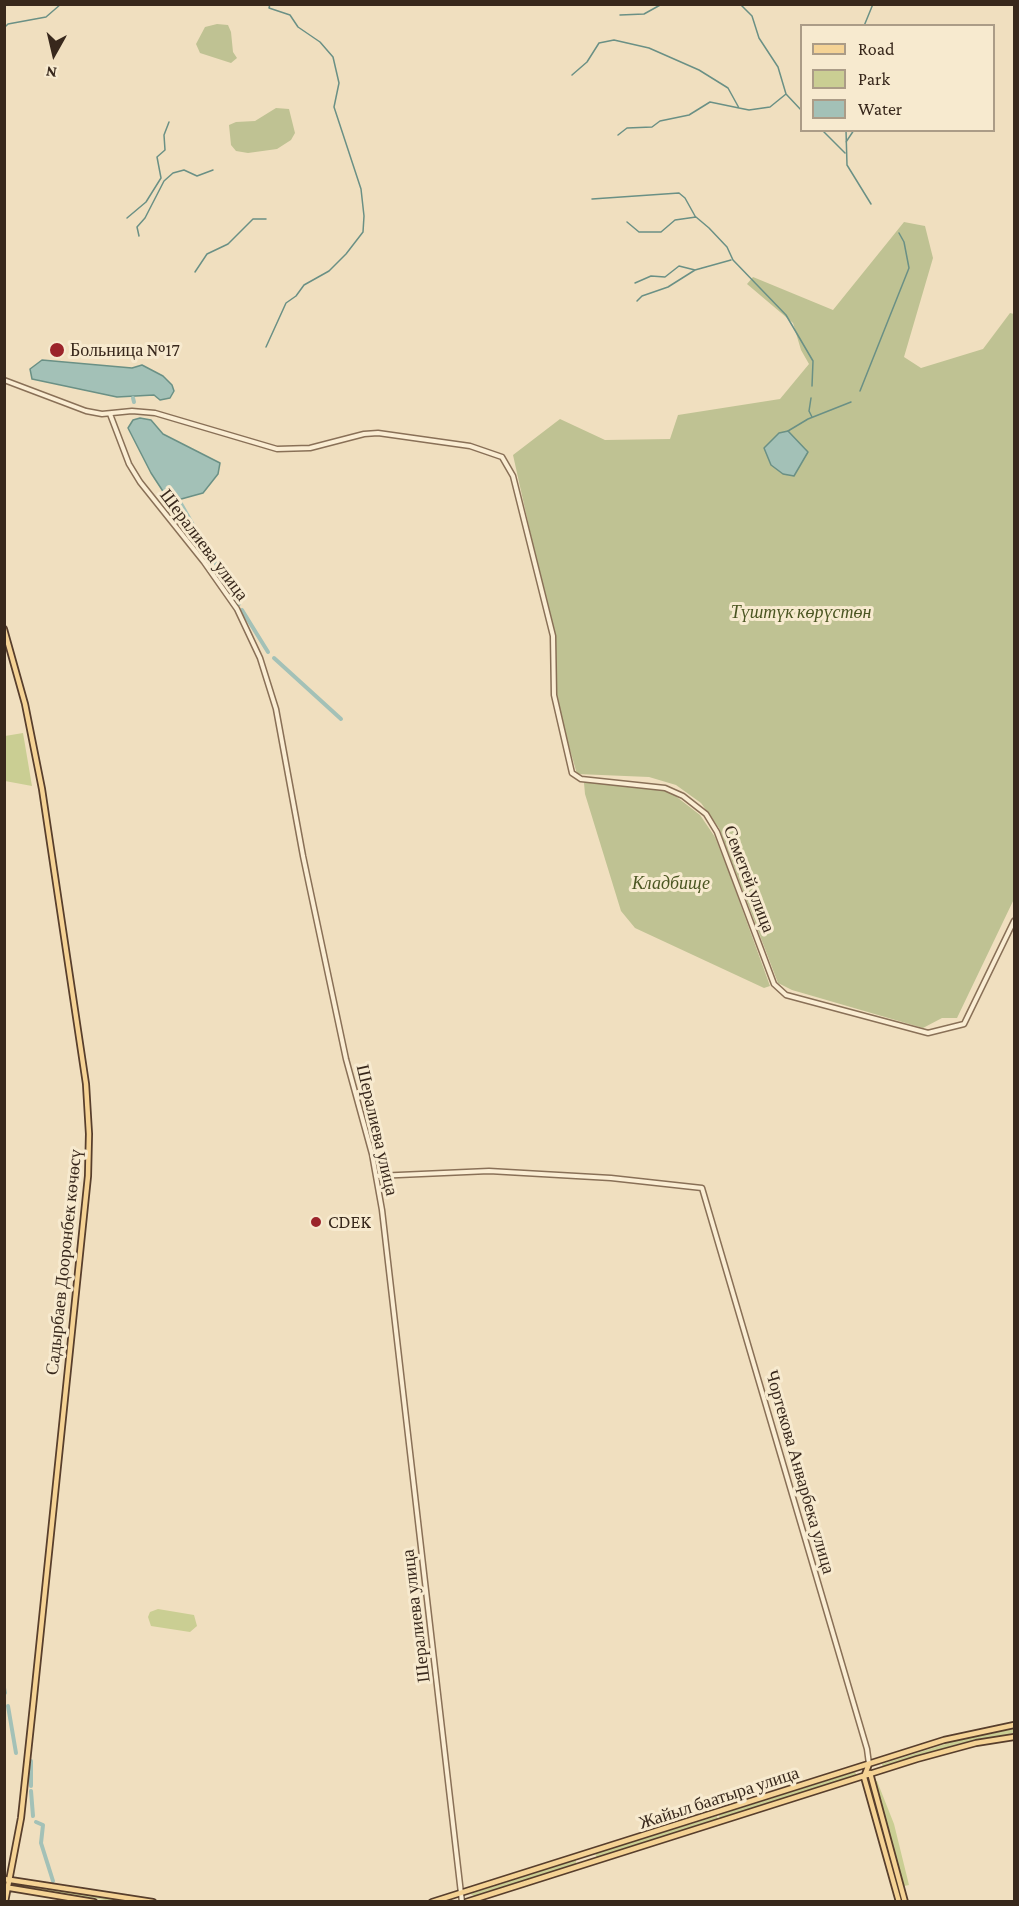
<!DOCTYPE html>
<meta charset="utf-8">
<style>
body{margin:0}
#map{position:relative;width:1019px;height:1906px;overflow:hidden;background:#f0dfbf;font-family:"Crimson Pro",serif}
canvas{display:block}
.frame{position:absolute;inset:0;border:6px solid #38281c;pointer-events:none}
.legend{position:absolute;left:800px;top:24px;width:195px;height:108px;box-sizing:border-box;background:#f7eacf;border:2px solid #ab9c87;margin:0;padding:8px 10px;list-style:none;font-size:18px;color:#38281c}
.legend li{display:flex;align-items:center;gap:12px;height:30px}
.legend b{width:30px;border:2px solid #ab9c87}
.north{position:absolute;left:24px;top:24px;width:60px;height:60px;-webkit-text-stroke:4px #f7eacf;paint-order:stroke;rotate:188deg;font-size:16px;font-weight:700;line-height:24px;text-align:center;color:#38281c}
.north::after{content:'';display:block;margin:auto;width:21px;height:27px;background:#38281c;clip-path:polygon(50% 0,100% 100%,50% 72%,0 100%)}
</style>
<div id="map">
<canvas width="1019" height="1906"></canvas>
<div class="frame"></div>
<ul class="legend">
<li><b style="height:8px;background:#f5d395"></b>Road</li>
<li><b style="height:16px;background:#cace93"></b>Park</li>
<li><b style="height:16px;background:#a3c1b7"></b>Water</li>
</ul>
<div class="north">N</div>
</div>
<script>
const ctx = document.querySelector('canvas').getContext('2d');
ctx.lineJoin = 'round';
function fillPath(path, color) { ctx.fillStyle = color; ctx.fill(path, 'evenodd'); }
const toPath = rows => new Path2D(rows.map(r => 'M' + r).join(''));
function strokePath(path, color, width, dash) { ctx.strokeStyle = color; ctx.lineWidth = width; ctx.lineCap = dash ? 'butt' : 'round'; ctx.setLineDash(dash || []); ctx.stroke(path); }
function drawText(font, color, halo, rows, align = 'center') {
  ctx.font = font + ' "Crimson Pro",serif'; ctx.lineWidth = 6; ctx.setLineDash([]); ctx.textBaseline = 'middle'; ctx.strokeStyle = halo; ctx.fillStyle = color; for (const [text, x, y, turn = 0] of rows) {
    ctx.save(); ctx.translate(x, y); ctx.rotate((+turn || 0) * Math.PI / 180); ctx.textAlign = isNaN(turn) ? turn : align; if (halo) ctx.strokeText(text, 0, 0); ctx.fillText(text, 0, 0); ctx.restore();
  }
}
fillPath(toPath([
 [23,733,32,786,5,781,5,736],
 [158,1609,194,1615,197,1626,190,1632,151,1626,148,1617,150,1612],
 [1014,1729,1014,1733,958,1744,883,1767,882,1764,958,1740],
 [855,1772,857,1776,720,1819,719,1815],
 [874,1781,877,1781,894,1824,909,1885,904,1886],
 [717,1816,718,1820,597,1858,595,1853],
 [576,1860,576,1865,475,1896,470,1894],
 [17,1883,139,1901,112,1901,16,1886]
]), '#cace93');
fillPath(toPath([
 [217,24,228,25,231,32,233,52,237,58,231,63,200,53,196,44,205,27],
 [276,108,289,109,295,133,291,140,277,149,248,153,236,151,231,145,229,125,236,122,255,121],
 [904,222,925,226,933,258,904,357,921,368,983,349,1010,313,1014,314,1014,899,957,1018,942,1018,923,1028,792,990,778,983,719,828,701,803,676,785,649,777,577,774,551,683,552,630,513,455,560,419,605,440,670,439,678,415,780,399,809,364,801,350,793,323,747,284,753,277,833,310],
 [591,782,651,786,673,794,700,815,715,837,728,870,770,986,764,988,635,928,621,911,585,794,584,783]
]), '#bfc293');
const water = toPath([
 [42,360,132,368,142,365,163,376,172,385,174,391,170,398,160,400,154,395,117,397,32,379,30,369,42,360],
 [140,418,151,420,163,434,220,463,218,474,203,493,174,501,168,499,151,473,128,428,133,420,140,418],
 [788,431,808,452,794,476,783,474,771,465,764,448,779,433,788,431]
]);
fillPath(water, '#a3c1b7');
strokePath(water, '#6a9085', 1.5);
strokePath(toPath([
 [740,4,752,16,759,38,778,67,786,94,802,111],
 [620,15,644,14,662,4],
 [864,26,873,4],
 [4,28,8,24,46,17,61,4],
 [572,75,587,62,599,43,614,40,649,48,699,70,728,88,739,108,749,110,770,107,786,94],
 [822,130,845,153],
 [846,130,847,165,871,204],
 [618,135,627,128,652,127,660,121,689,115,710,102,739,108],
 [846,142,854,130],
 [592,199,679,193,685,198,695,216],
 [127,218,146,202,161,178,157,157,165,150,164,135,169,122],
 [627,222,639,232,661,232,675,220,696,217,709,228,727,247,733,260,786,315,813,361,812,386],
 [139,236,137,227,145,218,164,181,173,173,184,170,197,176,213,170],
 [195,272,207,254,228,244,253,219,266,219],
 [635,283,651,276,665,277,679,266,695,270],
 [637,301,642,296,668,287,695,270,731,260],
 [266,347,286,303,296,296,304,285,329,271,346,254,363,232,364,216,361,189,334,107,339,83,333,57,320,42,298,27,290,15,269,8,270,4],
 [860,391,909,268,904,242,899,233],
 [811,398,809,411,812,417],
 [788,431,808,419,851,402]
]), '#6a9085', 1.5);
strokePath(toPath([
 [133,398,134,402],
 [180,502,210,555],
 [215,562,239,604],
 [242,610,268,652],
 [274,658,341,719],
 [4,1688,5,1693],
 [8,1706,16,1753],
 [31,1786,31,1761],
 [31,1791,33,1816],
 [36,1822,43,1825,41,1843,53,1881]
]), '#a3c1b7', 4);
const minor = toPath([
 [4,380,86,411,102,414,132,411,155,413,277,449,310,448,364,434,378,433,470,446,502,457,513,476,553,636,554,695,572,773,581,779,665,788,683,796,706,814,717,832,774,984,786,995,928,1033,964,1024,1014,921],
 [110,414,129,464,140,482,204,562,237,609,260,658,276,709,303,856,346,1059,372,1154,382,1210,462,1902],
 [376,1176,489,1171,611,1178,702,1188,867,1749,869,1764]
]);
const major = toPath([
 [4,629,25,704,42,789,86,1084,89,1134,88,1176,33,1706,21,1818,5,1902],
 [869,1764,864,1777,899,1902],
 [870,1773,905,1902],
 [4,1879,153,1902],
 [4,1887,94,1902],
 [432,1902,944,1740,1014,1725],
 [466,1902,917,1759,976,1743,1014,1737]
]);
strokePath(minor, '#897057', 7);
strokePath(major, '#573e2c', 8);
strokePath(minor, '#faedd3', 4);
strokePath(major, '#f5d395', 4.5);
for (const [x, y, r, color] of [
 [57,350,8,"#9b242a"],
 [316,1222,6,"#9b242a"]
]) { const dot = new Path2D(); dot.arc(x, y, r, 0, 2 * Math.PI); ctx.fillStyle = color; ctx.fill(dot); strokePath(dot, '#f7eacf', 2); }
drawText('18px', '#38281c', '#f7eacf', [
 ["Больница №17",70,350],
 ["CDEK",328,1222]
], 'left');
drawText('18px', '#38281c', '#f7eacf', [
 ["Шералиева улица",204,545,53],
 ["Семетей улица",749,879,69],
 ["Шералиева улица",377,1130,77],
 ["Садырбаев Дооронбек көчөсү",64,1262,-84],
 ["Чортекова Анварбека улица",800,1472,74],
 ["Шералиева улица",416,1616,-97],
 ["Жайыл баатыра улица",719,1798,-18]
]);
drawText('italic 18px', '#4b5622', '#f7eacf', [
 ["Түштүк көрүстөн",801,612],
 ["Кладбище",671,883]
]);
</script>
